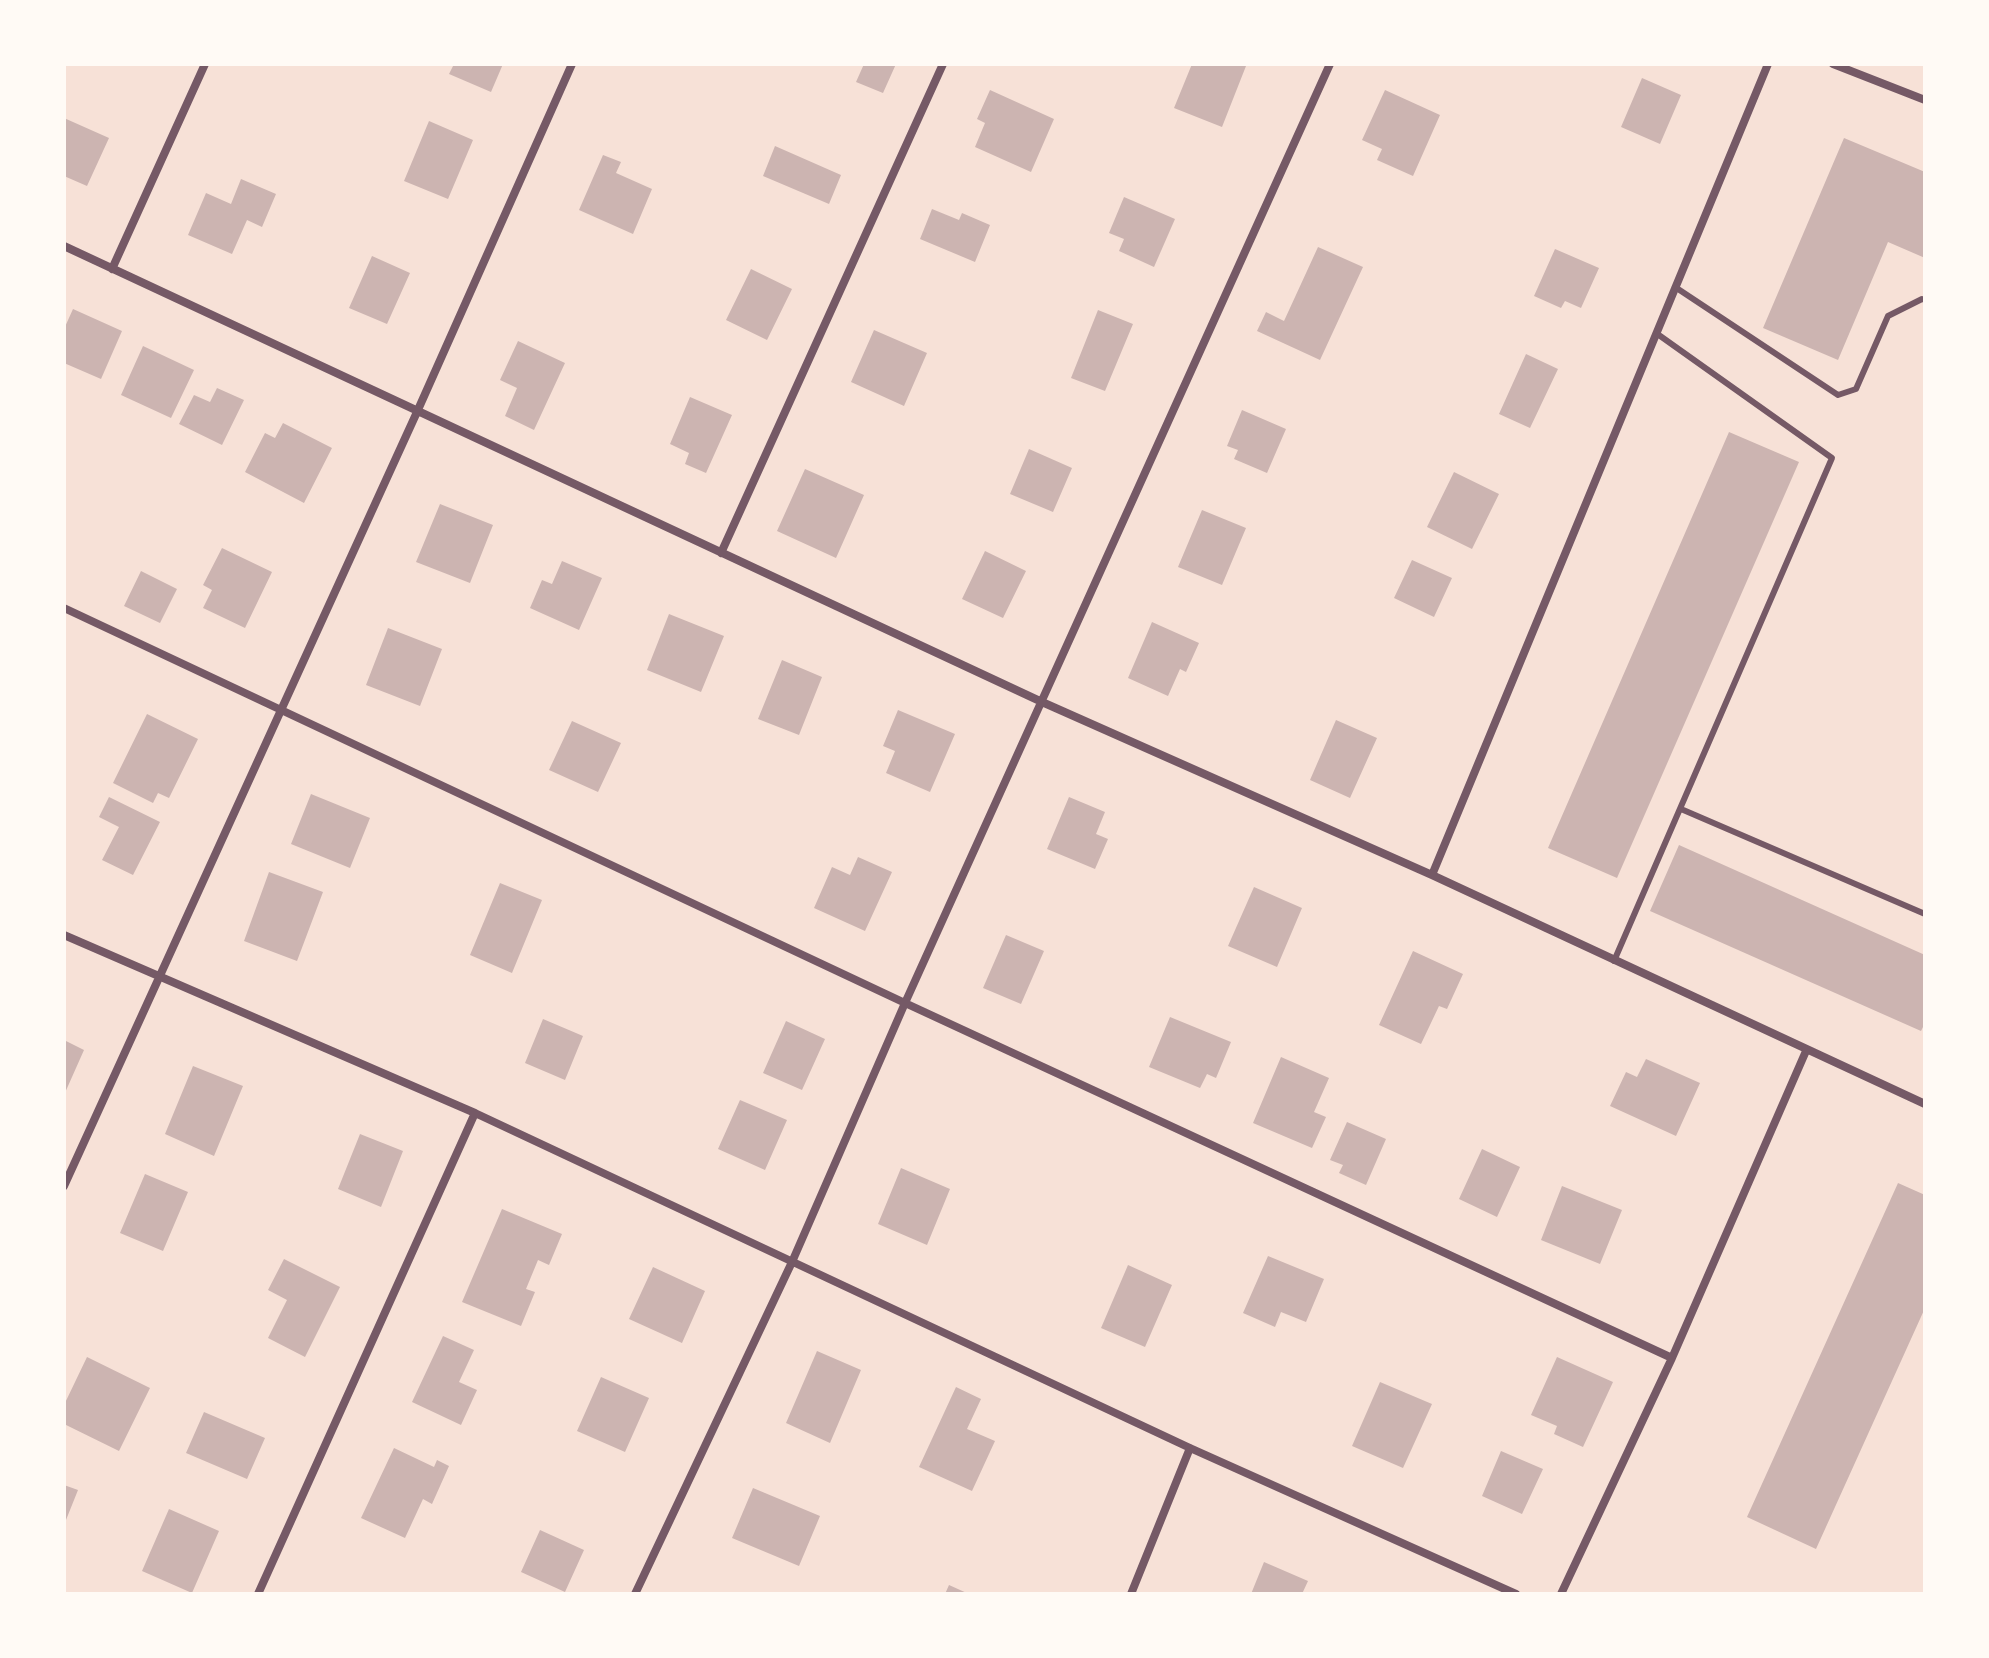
<!DOCTYPE html>
<style>
body{margin:0}
#map{position:relative;width:1989px;height:1658px;overflow:hidden;background:#f7e1d7;font-family:"Noto Serif",serif}
canvas{display:block}
.frame{position:absolute;inset:0;border:66px solid #fffaf5;pointer-events:none}
</style>
<div id="map">
<canvas width="1989" height="1658"></canvas>
<div class="frame"></div>
</div>
<script>
const ctx = document.querySelector('canvas').getContext('2d');
ctx.lineJoin = 'round';
function fillPath(path, color) { ctx.fillStyle = color; ctx.fill(path, 'evenodd'); }
const toPath = rows => new Path2D(rows.map(r => 'M' + r).join(''));
function strokePath(path, color, width, dash) { ctx.strokeStyle = color; ctx.lineWidth = width; ctx.lineCap = dash ? 'butt' : 'round'; ctx.setLineDash(dash || []); ctx.stroke(path); }
fillPath(toPath([
 [454,64,503,64,491,92,449,74],
 [864,64,896,64,883,93,856,82],
 [1192,64,1246,66,1222,127,1174,108],
 [1642,78,1681,95,1660,144,1621,127],
 [990,90,1054,119,1031,172,975,147,985,123,977,119],
 [1385,90,1440,115,1413,176,1377,160,1382,149,1362,140],
 [64,118,109,138,87,186,64,176],
 [429,121,473,140,448,199,404,181],
 [1844,138,1925,172,1925,258,1888,242,1838,360,1763,328],
 [775,146,841,175,829,204,763,176],
 [603,155,621,162,616,173,652,189,633,234,579,210],
 [241,179,276,194,262,227,247,220,232,254,188,235,206,193,231,204],
 [1124,197,1175,219,1154,267,1119,251,1124,239,1109,233],
 [932,209,959,220,962,213,990,225,975,262,920,239],
 [1318,247,1363,267,1320,360,1257,331,1266,312,1284,321],
 [1555,249,1599,268,1581,308,1565,301,1561,308,1534,296],
 [372,256,410,273,387,324,349,308],
 [751,269,792,289,767,340,726,320],
 [73,309,122,331,101,379,64,363,64,329],
 [1098,310,1133,324,1105,391,1071,378],
 [874,330,927,353,904,406,851,382],
 [518,341,565,363,534,430,505,416,517,388,500,380],
 [143,346,194,370,171,418,121,395],
 [1526,354,1558,369,1530,428,1499,414],
 [217,388,244,400,222,445,179,424,194,395,210,402],
 [690,397,732,415,706,473,685,464,689,453,670,444],
 [1242,410,1286,429,1267,473,1234,459,1238,450,1227,446],
 [283,423,332,448,304,503,245,472,265,433,275,438],
 [1729,432,1799,462,1617,878,1548,848],
 [1029,449,1072,468,1053,512,1010,494],
 [805,469,864,495,836,558,777,531],
 [1454,472,1499,494,1472,549,1427,527],
 [440,504,493,525,470,583,416,562],
 [1202,510,1246,528,1222,585,1178,567],
 [222,548,272,572,245,628,203,608,212,590,203,585],
 [985,551,1026,571,1003,618,962,599],
 [1412,560,1452,578,1434,617,1394,598],
 [562,561,602,578,579,630,530,608,542,580,552,584],
 [141,571,177,589,160,623,124,606],
 [669,614,724,636,701,692,647,670],
 [1152,622,1199,643,1186,672,1180,669,1168,696,1128,678],
 [388,628,442,649,420,706,366,685],
 [782,660,822,677,799,735,758,719],
 [898,710,955,734,930,792,886,773,895,751,883,746],
 [147,714,198,739,169,798,158,793,153,803,113,783],
 [1336,720,1377,738,1350,798,1310,780],
 [572,721,621,743,598,792,549,770],
 [311,794,370,818,350,868,291,844],
 [109,797,160,822,133,875,102,860,119,827,99,817],
 [1069,797,1105,812,1096,834,1108,839,1095,869,1047,849],
 [1679,845,1925,955,1925,1023,1921,1031,1650,911],
 [858,857,892,872,865,931,814,908,832,867,850,875],
 [269,872,323,892,297,961,244,941],
 [500,883,542,900,512,973,470,955],
 [1254,887,1302,908,1277,967,1228,946],
 [1006,935,1044,951,1021,1004,983,988],
 [1413,951,1463,974,1447,1009,1439,1006,1421,1044,1379,1025],
 [1170,1017,1231,1042,1216,1078,1207,1074,1200,1088,1149,1067],
 [543,1019,583,1036,565,1080,525,1063],
 [786,1021,825,1039,802,1090,763,1073],
 [64,1040,84,1050,64,1095],
 [1281,1057,1329,1078,1314,1112,1326,1117,1312,1148,1253,1123],
 [1646,1059,1700,1083,1676,1136,1610,1106,1626,1072,1637,1077],
 [193,1066,243,1086,214,1156,165,1134],
 [740,1100,787,1120,765,1170,718,1149],
 [1347,1122,1386,1139,1366,1185,1339,1173,1343,1165,1330,1160],
 [360,1134,403,1151,381,1207,338,1189],
 [1482,1149,1520,1167,1497,1217,1459,1199],
 [901,1168,950,1189,927,1245,878,1224],
 [145,1174,188,1192,163,1251,120,1233],
 [1898,1183,1925,1195,1925,1308,1816,1549,1747,1517],
 [1562,1186,1622,1210,1600,1264,1541,1240],
 [502,1209,562,1234,549,1265,538,1260,526,1289,535,1292,521,1326,462,1302],
 [1268,1256,1324,1279,1306,1322,1281,1312,1275,1327,1243,1313],
 [284,1259,340,1287,305,1357,268,1338,287,1300,268,1290],
 [1128,1265,1172,1285,1145,1347,1101,1328],
 [653,1267,705,1291,682,1343,629,1319],
 [443,1336,474,1350,459,1382,477,1390,461,1425,412,1402],
 [817,1351,861,1370,830,1443,786,1423],
 [87,1357,150,1388,119,1451,64,1424,64,1405],
 [1557,1357,1613,1382,1583,1447,1554,1434,1557,1426,1531,1415],
 [601,1377,649,1398,625,1452,577,1431],
 [1380,1382,1432,1404,1403,1468,1352,1446],
 [956,1387,981,1399,967,1429,995,1441,972,1491,919,1467],
 [204,1412,265,1438,247,1479,186,1453],
 [394,1448,434,1467,437,1460,449,1466,432,1504,423,1499,405,1538,361,1518],
 [1501,1451,1543,1469,1522,1514,1482,1496],
 [64,1485,78,1490,64,1525],
 [753,1488,820,1516,799,1566,732,1538],
 [169,1509,219,1531,192,1593,142,1571],
 [540,1530,584,1550,565,1592,521,1572],
 [1264,1562,1308,1581,1302,1594,1251,1594],
 [949,1585,969,1594,945,1594]
]), '#ccb4b1');
strokePath(toPath([
 [1675,287,1838,395,1856,389,1888,316,1922,299,1925,300],
 [1681,809,1925,914],
 [1614,961,1832,458,1656,333]
]), '#755966', 6);
strokePath(toPath([
 [1833,64,1925,100],
 [64,246,1042,702,1432,875,1925,1104],
 [112,269,205,64],
 [721,553,943,64],
 [64,608,905,1003,1672,1358],
 [1432,875,1768,64],
 [64,935,475,1113,1190,1448,1516,1594],
 [64,1186,417,412,572,64],
 [258,1594,475,1113],
 [635,1594,792,1262,905,1003,1330,64],
 [1131,1594,1190,1448],
 [1561,1594,1672,1358,1806,1051]
]), '#755966', 8);
</script>
